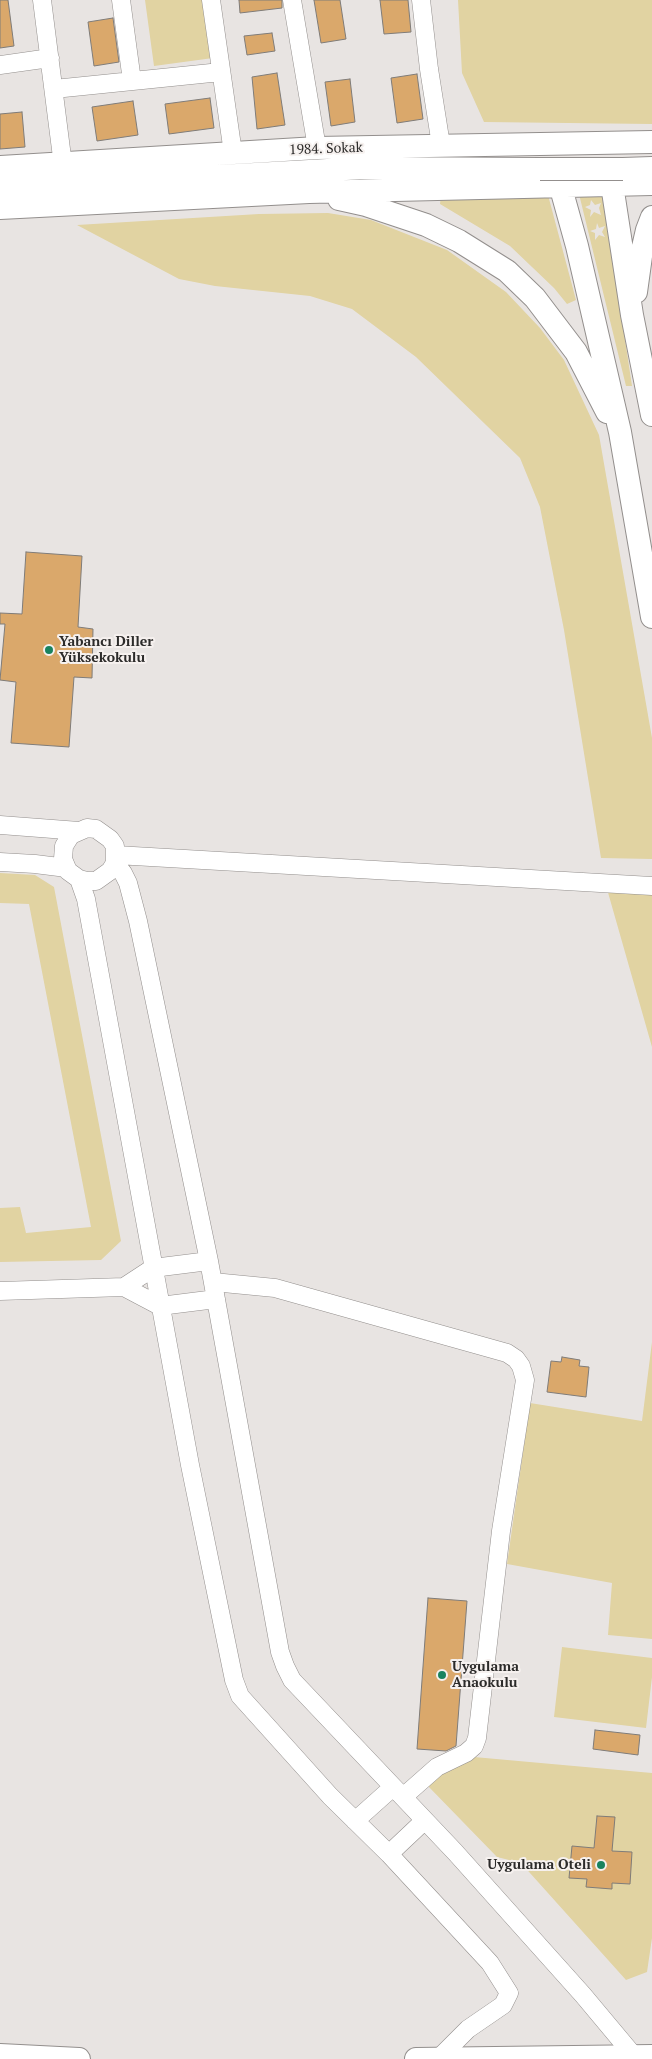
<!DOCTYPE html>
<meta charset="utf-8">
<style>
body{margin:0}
canvas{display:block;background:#e8e4e2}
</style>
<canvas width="652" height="2059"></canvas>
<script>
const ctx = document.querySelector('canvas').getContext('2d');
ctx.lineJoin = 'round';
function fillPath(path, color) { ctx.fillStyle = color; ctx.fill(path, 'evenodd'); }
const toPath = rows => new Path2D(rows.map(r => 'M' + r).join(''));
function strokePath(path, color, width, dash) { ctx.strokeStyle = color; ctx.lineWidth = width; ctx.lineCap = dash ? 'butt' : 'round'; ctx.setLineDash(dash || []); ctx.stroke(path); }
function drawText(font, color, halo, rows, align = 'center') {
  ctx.font = font + ' "PT Serif",serif'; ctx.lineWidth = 4; ctx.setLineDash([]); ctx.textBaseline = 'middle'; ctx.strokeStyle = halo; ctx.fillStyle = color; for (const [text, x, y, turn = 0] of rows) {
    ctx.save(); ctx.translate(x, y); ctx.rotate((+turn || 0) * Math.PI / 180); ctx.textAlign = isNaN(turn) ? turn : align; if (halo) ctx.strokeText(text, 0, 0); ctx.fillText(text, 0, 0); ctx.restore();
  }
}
fillPath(toPath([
 [145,0,205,0,213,58,154,66],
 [458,0,652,0,652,124,484,122,462,73],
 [603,193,632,386,626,386,579,194],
 [591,200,595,205,601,203,599,208,601,215,594,212,590,217,591,210,585,207,590,205],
 [597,223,599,228,605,226,602,232,605,237,599,235,595,240,595,233,590,231,596,229],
 [441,195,548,195,576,300,567,304,554,288,510,246,440,204],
 [328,213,371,220,447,250,506,292,540,328,564,360,599,435,652,738,652,859,601,858,564,630,540,507,520,458,416,357,352,309,310,296,215,286,179,279,77,225,259,214],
 [0,873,35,875,54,887,121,1241,101,1260,0,1262,0,1208,20,1207,26,1233,91,1227,29,904,0,903],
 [607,889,652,890,652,1047],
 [652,1342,652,1639,608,1635,612,1583,507,1564,530,1403,642,1421],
 [562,1647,652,1658,652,1677,646,1728,554,1717],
 [474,1757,652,1773,652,1938,647,1972,626,1980,521,1863,497,1857,427,1785,439,1771]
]), '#e1d3a2');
const building = toPath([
 [0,0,8,0,14,46,0,48,0,0],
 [239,0,282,0,282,8,240,13,239,0],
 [314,0,340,0,346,39,321,43,314,0],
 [380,0,408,0,411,32,384,34,380,0],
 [113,18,119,62,94,66,88,22,113,18],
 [272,33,275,51,247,55,244,36,272,33],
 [277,73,285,125,257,129,252,77,277,73],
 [417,74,423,119,397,123,391,78,417,74],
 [350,79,355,122,331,126,325,82,350,79],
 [210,98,214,128,169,134,165,104,210,98],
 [133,101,138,135,97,141,92,107,133,101],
 [22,112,25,147,0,149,0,114,22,112],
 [26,552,82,556,78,627,93,629,92,678,74,677,69,747,11,743,16,682,0,680,5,624,0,624,0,613,22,614,26,552],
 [562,1357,580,1360,579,1366,589,1367,586,1397,547,1392,551,1361,561,1362,562,1357],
 [428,1598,467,1601,456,1746,446,1751,417,1749,428,1598],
 [595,1730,640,1735,638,1755,593,1749,595,1730],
 [597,1816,615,1817,612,1851,632,1852,630,1884,612,1883,612,1889,586,1887,587,1879,569,1878,572,1846,594,1848,597,1816]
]);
fillPath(building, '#daa86b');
strokePath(building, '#7f7c79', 1);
const minor = toPath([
 [42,0,63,165],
 [121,0,132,81],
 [211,0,233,153],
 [292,0,317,148],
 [421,0,429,69,441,145],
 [0,65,50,58],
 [54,89,221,72],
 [0,825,79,831],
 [116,855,652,886],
 [0,862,35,864,67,868],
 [115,863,123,873,128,883,138,921,209,1261,280,1652,285,1666,292,1680,455,1852,583,1995,634,2056],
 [79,879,87,881,96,881,110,871,115,863,115,846,110,839,96,829,87,828,71,835,64,846,63,859,68,871,79,879,86,899,190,1465,234,1680,240,1696,330,1796,389,1854,490,1963,509,1993,503,2005,468,2029,438,2059],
 [213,1282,275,1288,507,1353,516,1359,521,1366,525,1380,501,1531,477,1738,474,1746,466,1753,437,1767,403,1797],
 [124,1287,153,1268,209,1261],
 [0,1291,124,1287,160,1306,216,1299],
 [355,1821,393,1787],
 [389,1854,424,1821]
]);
const major = toPath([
 [0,167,317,148,652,142],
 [623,169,652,168],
 [610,172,632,315,652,415],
 [557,174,577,246,620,432,652,617],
 [0,188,364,168,540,169],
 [339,199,366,205,426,225,459,241,507,271,535,298,576,352,607,412],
 [0,208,309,192,652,184],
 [636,292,641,256,647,230,652,217],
 [0,2055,79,2059],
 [416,2059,652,2056]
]);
strokePath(minor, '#938f8d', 19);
strokePath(major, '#938f8d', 24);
strokePath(minor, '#fff', 18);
strokePath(major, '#fff', 22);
const majorBridge = toPath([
 [540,169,623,169]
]);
strokePath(majorBridge, '#938f8d', 24, []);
strokePath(majorBridge, '#fff', 22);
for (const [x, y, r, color] of [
 [49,650,5,"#19835f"],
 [442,1675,5,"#19835f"],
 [601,1865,5,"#19835f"]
]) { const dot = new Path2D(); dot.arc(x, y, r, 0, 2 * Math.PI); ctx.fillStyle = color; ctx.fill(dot); strokePath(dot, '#f6f1ef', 2); }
drawText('14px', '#2c2b2a', '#f6f1ef', [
 ["1984. Sokak",326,149,-2]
]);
drawText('bold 14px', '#2c2b2a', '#f6f1ef', [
 ["Yabancı Diller",59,642],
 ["Yüksekokulu",59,658],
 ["Uygulama",452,1667],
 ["Anaokulu",452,1683],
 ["Uygulama Oteli",591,1865,"right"]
], 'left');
</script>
